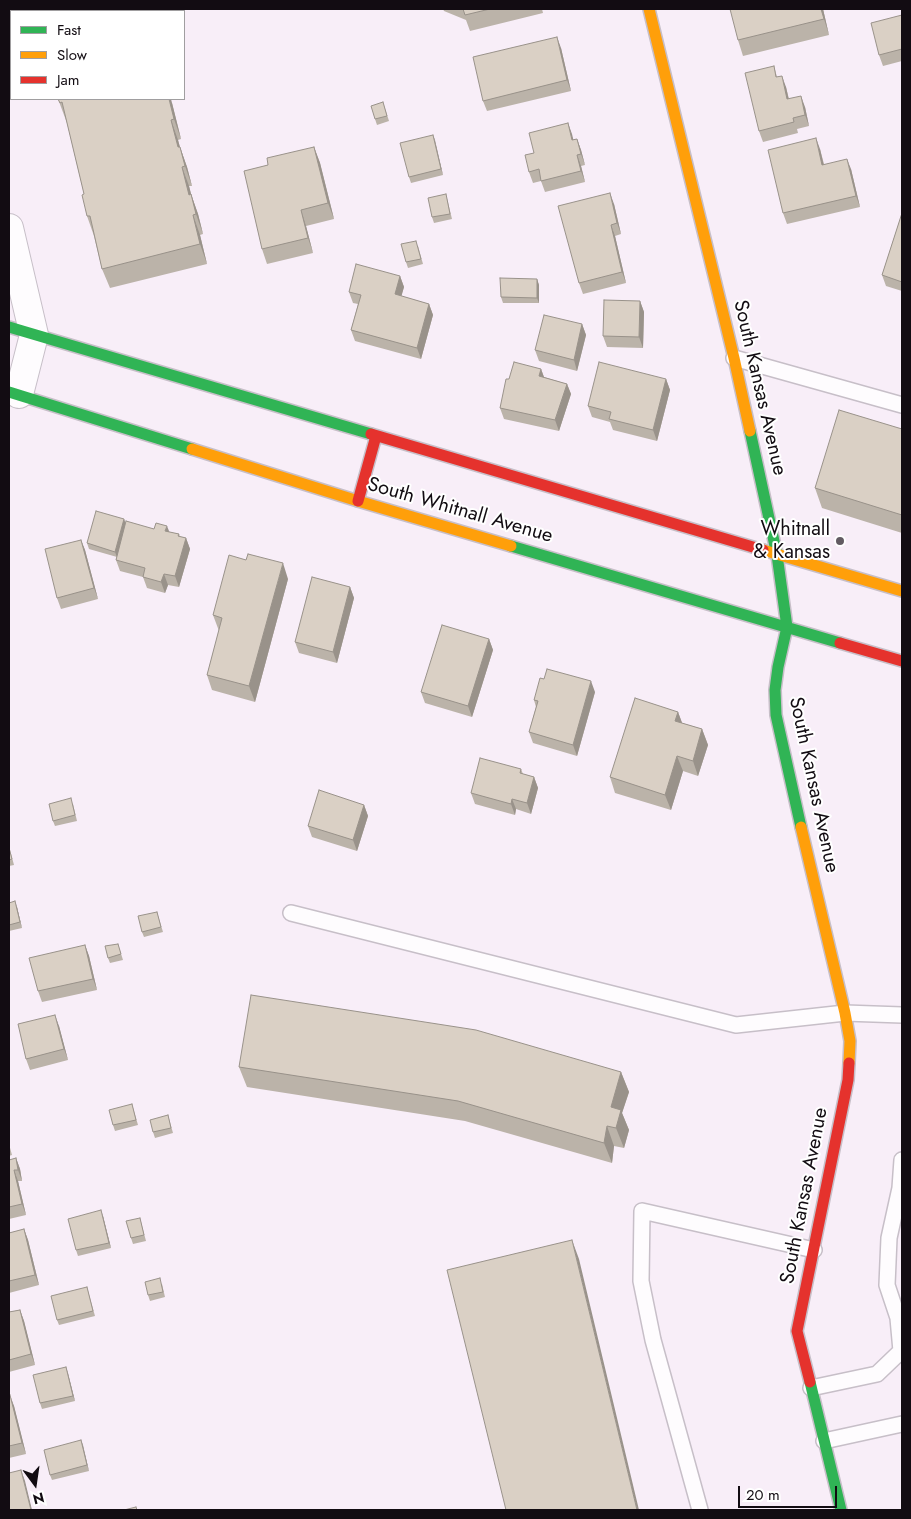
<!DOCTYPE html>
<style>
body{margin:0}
#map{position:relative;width:911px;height:1519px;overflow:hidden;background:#f8eef8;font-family:Jost,sans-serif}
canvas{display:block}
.frame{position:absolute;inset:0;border:10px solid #120c12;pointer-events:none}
.legend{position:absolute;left:10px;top:10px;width:175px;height:90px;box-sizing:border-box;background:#fff;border:1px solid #a09ea0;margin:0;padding:6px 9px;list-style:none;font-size:15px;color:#120c12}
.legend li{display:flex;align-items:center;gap:10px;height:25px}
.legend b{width:25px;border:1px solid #a09ea0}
.north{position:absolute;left:10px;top:1459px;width:50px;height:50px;-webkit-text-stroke:4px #fff;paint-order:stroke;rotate:166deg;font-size:14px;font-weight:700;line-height:20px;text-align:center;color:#120c12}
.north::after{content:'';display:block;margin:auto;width:18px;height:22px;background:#120c12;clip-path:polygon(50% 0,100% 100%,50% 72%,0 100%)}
.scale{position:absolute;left:738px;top:1486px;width:99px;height:22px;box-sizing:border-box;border:2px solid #120c12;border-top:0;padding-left:6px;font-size:15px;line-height:18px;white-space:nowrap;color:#120c12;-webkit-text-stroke:4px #fff;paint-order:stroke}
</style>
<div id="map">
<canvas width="911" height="1519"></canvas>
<div class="frame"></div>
<ul class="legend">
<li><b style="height:6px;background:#30b455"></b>Fast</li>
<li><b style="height:6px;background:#ff9f0a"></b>Slow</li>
<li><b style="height:6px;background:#e5322d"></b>Jam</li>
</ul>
<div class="north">N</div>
<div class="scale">20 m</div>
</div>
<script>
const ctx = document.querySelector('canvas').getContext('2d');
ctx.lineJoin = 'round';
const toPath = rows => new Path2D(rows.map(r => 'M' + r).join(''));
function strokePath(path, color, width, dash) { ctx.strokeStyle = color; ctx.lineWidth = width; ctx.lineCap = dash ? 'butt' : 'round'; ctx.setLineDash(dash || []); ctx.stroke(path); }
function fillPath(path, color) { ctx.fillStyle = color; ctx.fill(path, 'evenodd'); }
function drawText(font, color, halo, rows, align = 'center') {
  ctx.font = font + ' Jost,sans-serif'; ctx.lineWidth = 4; ctx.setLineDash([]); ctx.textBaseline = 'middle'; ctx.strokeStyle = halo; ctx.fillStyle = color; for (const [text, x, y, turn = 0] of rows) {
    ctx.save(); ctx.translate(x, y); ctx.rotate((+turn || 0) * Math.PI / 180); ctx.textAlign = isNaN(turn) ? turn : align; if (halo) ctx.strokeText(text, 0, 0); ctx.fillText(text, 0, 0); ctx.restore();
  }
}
const lane = toPath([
 [734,358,902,405],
 [291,913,736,1025,845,1013,902,1015],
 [811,1388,877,1374,901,1351,898,1318,887,1285,889,1238,900,1188,902,1160],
 [824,1441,902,1424],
 [700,1510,653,1340,641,1281,642,1211,814,1250]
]);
const street = toPath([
 [9,228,34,335,19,394]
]);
const fast = toPath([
 [9,327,371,434],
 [9,392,192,449],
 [750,431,777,555,787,627,778,667,775,690,776,715,801,827],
 [511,546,840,643],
 [810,1382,841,1510]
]);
const slow = toPath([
 [649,9,734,358,750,431],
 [192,449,358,501,511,546],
 [763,550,902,591],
 [801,827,845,1013,850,1041,849,1063]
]);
const jam = toPath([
 [371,434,763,550],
 [358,501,376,436],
 [840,643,902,661],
 [810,1382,797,1331,848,1080,849,1063]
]);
strokePath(lane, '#c7bfc8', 18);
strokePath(street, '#c7bfc8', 30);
strokePath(fast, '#c7bfc8', 14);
strokePath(slow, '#c7bfc8', 14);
strokePath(jam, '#c7bfc8', 14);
strokePath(lane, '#fefcfe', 15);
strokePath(street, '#fefcfe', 28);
strokePath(fast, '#30b455', 11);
strokePath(slow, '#ff9f0a', 11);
strokePath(jam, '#e5322d', 11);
fillPath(toPath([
 [443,9,542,9,543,13,470,31,466,20,444,11],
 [823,9,829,35,743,56,738,40],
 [902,15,902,61,883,66,879,55],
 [561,48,571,91,487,111,483,101],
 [774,66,777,77,786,87,789,99,805,107,809,126,797,129,798,133,763,142,759,131],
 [58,99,172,103,181,139,178,140,180,147,187,167,192,186,189,186,191,194,198,214,203,234,200,235,207,264,110,288,102,269,94,236,87,216,84,194,67,123],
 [383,102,389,121,377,125,375,119],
 [568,123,573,140,577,139,581,150,585,165,581,166,585,182,545,192,541,181,533,183,529,172,534,153],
 [433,135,443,175,411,183,409,177],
 [314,147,320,163,334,219,306,226,313,253,267,264,262,249,268,165],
 [820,149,824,164,851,169,860,207,787,224,783,213],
 [446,194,452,219,434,223,432,217],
 [614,204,621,234,615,236,626,283,583,294,579,283],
 [902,213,902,291,886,286,882,275],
 [418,246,423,264,408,268,406,262],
 [400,276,404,287,401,296,429,304,433,315,421,359,355,341,351,330,358,304,353,303,349,292],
 [537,279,539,285,539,303,503,303,501,297],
 [640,301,644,312,643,348,607,347,603,336],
 [582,324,586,335,577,371,539,361,535,350],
 [541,369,544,377,567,384,571,394,559,431,504,419,500,408,509,379],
 [666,379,670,390,657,441,613,430,610,422,592,417,588,406],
 [902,429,902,533,822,508,815,488],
 [124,519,126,524,169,532,179,534,180,537,186,538,190,549,179,587,168,585,165,593,147,588,143,577,120,571,116,560,117,557,89,549,87,543],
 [81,540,85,550,98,599,61,609,57,598],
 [288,579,255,702,212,690,207,675,219,631,213,615],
 [350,587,354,598,337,663,299,653,295,642],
 [489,639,493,650,472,717,425,703,421,692],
 [595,692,577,756,533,743,529,732,536,707,534,700],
 [678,712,682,723,702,729,708,745,698,776,683,771,671,810,615,793,610,777],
 [521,769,523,774,534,777,538,788,531,814,516,809,515,815,475,804,471,793],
 [73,804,77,821,55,826,53,821],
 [364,805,368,816,357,851,312,837,308,826],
 [9,846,14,865,9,866],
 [9,903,17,907,22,928,9,931],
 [157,912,163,932,144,937,142,932],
 [118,944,123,960,110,963,108,958],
 [85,945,89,956,97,990,42,1002,38,991],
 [59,1026,68,1060,30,1070,26,1059],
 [239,1067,621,1072,629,1092,622,1113,629,1130,624,1148,614,1146,612,1163,465,1121,247,1087],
 [132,1104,138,1125,115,1131,113,1125],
 [168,1115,173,1133,155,1138,153,1132],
 [9,1144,12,1155,9,1156],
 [16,1158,20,1169,22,1181,18,1181,26,1215,9,1219,9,1160],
 [103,1216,111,1248,78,1256,76,1250],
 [140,1218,146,1241,133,1244,131,1238],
 [24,1229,28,1240,39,1285,9,1293,9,1233],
 [162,1284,165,1297,150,1301,148,1295],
 [87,1287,95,1316,59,1325,57,1320],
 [20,1310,24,1321,35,1365,9,1372,9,1312],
 [66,1367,75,1401,42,1409,40,1403],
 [9,1396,14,1406,26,1454,9,1458],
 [81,1440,89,1471,52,1480,50,1475]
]), '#bbb3a9');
fillPath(toPath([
 [821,9,823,9,829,35,824,19],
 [557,37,561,48,571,91,567,80],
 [782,76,786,87,791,110,787,99],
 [801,96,805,107,809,126,805,115],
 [169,99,171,99,181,139,174,119],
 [171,120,178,140,185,167,178,147],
 [568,123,572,134,576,151,572,140],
 [433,135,435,140,443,175,441,169],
 [816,138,820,149,826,175,822,165],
 [577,139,581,150,585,165,581,154],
 [180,147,187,167,192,186,185,166],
 [314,147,320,163,334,219,328,203],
 [577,155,581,166,585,182,581,171],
 [847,159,851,169,860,207,856,196],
 [182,167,189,186,196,214,189,195],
 [610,193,614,204,621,234,617,223],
 [191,194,198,214,203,234,196,214],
 [301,210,306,226,313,253,308,238],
 [193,215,200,235,207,264,200,244],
 [611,225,615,236,626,283,622,272],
 [400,276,404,287,399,305,395,294],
 [537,279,539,285,539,303,537,298],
 [640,301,644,312,643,348,639,337],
 [429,304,433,315,421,359,417,348],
 [582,324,586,335,577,371,574,360],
 [541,369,545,380,539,376],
 [666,379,670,390,657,441,653,430],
 [567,384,571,394,559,431,555,420],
 [124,519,126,525,117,557,115,552],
 [167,526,171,536,165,531],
 [186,538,190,549,179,587,175,576],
 [81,540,85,550,98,599,94,588],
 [283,563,288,579,255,702,249,686],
 [164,574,168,585,165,593,161,582],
 [350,587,354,598,337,663,333,652],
 [489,639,493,650,472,717,468,706],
 [591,681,595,692,577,756,573,745],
 [678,712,684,728,675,721],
 [702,729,708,745,698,776,693,761],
 [677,756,683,771,671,810,665,795],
 [534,777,538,788,531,814,527,803],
 [512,799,516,809,515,815,511,804],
 [364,805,368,816,357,851,353,840],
 [15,901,17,907,22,928,20,922],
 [85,945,89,956,97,990,93,979],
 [55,1015,59,1026,68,1060,64,1049],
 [621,1072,629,1092,622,1113,629,1130,624,1148,616,1128,611,1107],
 [607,1126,614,1146,612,1163,604,1143],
 [16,1158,20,1169,22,1181,18,1170],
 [14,1170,18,1181,26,1215,22,1204],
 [101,1210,103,1216,111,1248,109,1243],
 [24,1229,28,1240,39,1285,35,1275],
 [572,1240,579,1259,639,1510,637,1510],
 [20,1310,24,1321,35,1365,31,1354],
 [66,1367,68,1373,75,1401,73,1396],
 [10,1395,14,1406,26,1454,22,1443],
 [81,1440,83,1445,89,1471,87,1465],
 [21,1470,25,1481,32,1510,31,1510]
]), '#99928a');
const building = toPath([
 [121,9,143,9,144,11,111,11,121,9],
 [463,9,490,9,465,15,463,9],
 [730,9,821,9,824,19,738,40,730,9],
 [902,15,902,49,879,55,871,23,902,15],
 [557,37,567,80,483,101,473,57,557,37],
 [774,66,776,77,782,76,787,99,801,96,805,115,793,118,794,122,759,131,745,73,774,66],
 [58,99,169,99,174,119,171,120,178,147,180,147,185,166,182,167,189,195,191,194,196,214,193,215,200,244,102,269,90,216,87,216,82,195,84,194,62,102,60,103,58,99],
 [383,102,387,116,375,119,371,106,383,102],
 [568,123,572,140,577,139,581,154,577,155,581,171,541,181,539,169,529,172,525,155,534,153,529,133,568,123],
 [433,135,441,169,409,177,400,143,433,135],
 [816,138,822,165,847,159,856,196,783,213,768,150,816,138],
 [314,147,328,203,301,210,308,238,262,249,244,171,268,165,267,158,314,147],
 [610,193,617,223,611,225,622,272,579,283,558,206,610,193],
 [446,194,450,214,432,217,428,198,446,194],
 [902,213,902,282,882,275,902,213],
 [416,241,421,259,406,262,401,244,416,241],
 [356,264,400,276,395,294,429,304,417,348,351,330,361,295,349,292,356,264],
 [500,278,537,279,537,298,501,297,500,278],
 [604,300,640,301,639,337,603,336,604,300],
 [544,315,582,324,574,360,535,350,544,315],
 [514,362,541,369,539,376,567,384,555,420,500,408,506,379,509,379,514,362],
 [599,362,666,379,653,430,609,419,611,412,588,406,599,362],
 [839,410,902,429,902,515,815,488,839,410],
 [96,511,124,519,115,552,87,543,96,511],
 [126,521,154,529,156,523,167,526,165,531,179,534,178,536,186,538,175,576,164,574,161,582,143,577,145,568,116,560,126,521],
 [81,540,94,588,57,598,45,549,81,540],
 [248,554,283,563,249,686,207,675,222,618,213,615,229,555,246,560,248,554],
 [312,577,350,587,333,652,295,642,312,577],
 [442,625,489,639,468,706,421,692,442,625],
 [547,669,591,681,573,745,529,732,538,701,534,700,540,678,544,679,547,669],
 [635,698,678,712,675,721,702,729,693,761,677,756,665,795,610,777,635,698],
 [480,758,521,769,520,773,534,777,527,803,512,799,511,804,471,793,480,758],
 [319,790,364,805,353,840,308,826,319,790],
 [71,798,75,815,53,821,49,804,71,798],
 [9,848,12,859,9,860,9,848],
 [15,901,20,922,9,925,9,903,15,901],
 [157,912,161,927,142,932,138,916,157,912],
 [118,944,121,954,108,958,105,946,118,944],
 [85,945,93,979,38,991,29,958,85,945],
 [251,995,476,1030,621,1072,611,1107,621,1110,616,1128,607,1126,604,1143,458,1101,239,1067,251,995],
 [55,1015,64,1049,26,1059,18,1024,55,1015],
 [132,1104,136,1120,113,1125,109,1110,132,1104],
 [168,1115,171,1128,153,1132,150,1120,168,1115],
 [16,1158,18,1170,14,1170,22,1204,9,1207,9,1160,16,1158],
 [101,1210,109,1243,76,1250,68,1219,101,1210],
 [140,1218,144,1235,131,1238,126,1221,140,1218],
 [24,1229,35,1275,9,1281,9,1233,24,1229],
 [572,1240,637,1510,506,1510,447,1270,572,1240],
 [160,1278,163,1292,148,1295,145,1282,160,1278],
 [87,1287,93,1311,57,1320,51,1296,87,1287],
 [20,1310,31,1354,9,1360,9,1312,20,1310],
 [66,1367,73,1396,40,1403,33,1375,66,1367],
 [10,1395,22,1443,9,1446,9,1396,10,1395],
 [81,1440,87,1465,50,1475,44,1450,81,1440],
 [21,1470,31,1510,9,1510,9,1473,21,1470],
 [136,1507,137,1510,124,1510,136,1507]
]);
fillPath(building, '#dad0c5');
strokePath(building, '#99928a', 1);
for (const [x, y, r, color] of [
 [840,541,5,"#625b62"]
]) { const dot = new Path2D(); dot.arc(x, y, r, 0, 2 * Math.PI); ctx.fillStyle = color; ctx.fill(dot); strokePath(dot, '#fff', 2); }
drawText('20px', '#120c12', '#fff', [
 ["South Kansas Avenue",759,388,77],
 ["South Whitnall Avenue",460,511,16],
 ["South Kansas Avenue",813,785,78],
 ["South Kansas Avenue",805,1196,-79]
]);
drawText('20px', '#120c12', '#fff', [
 ["Whitnall",830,530],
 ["& Kansas",830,553]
], 'right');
</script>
